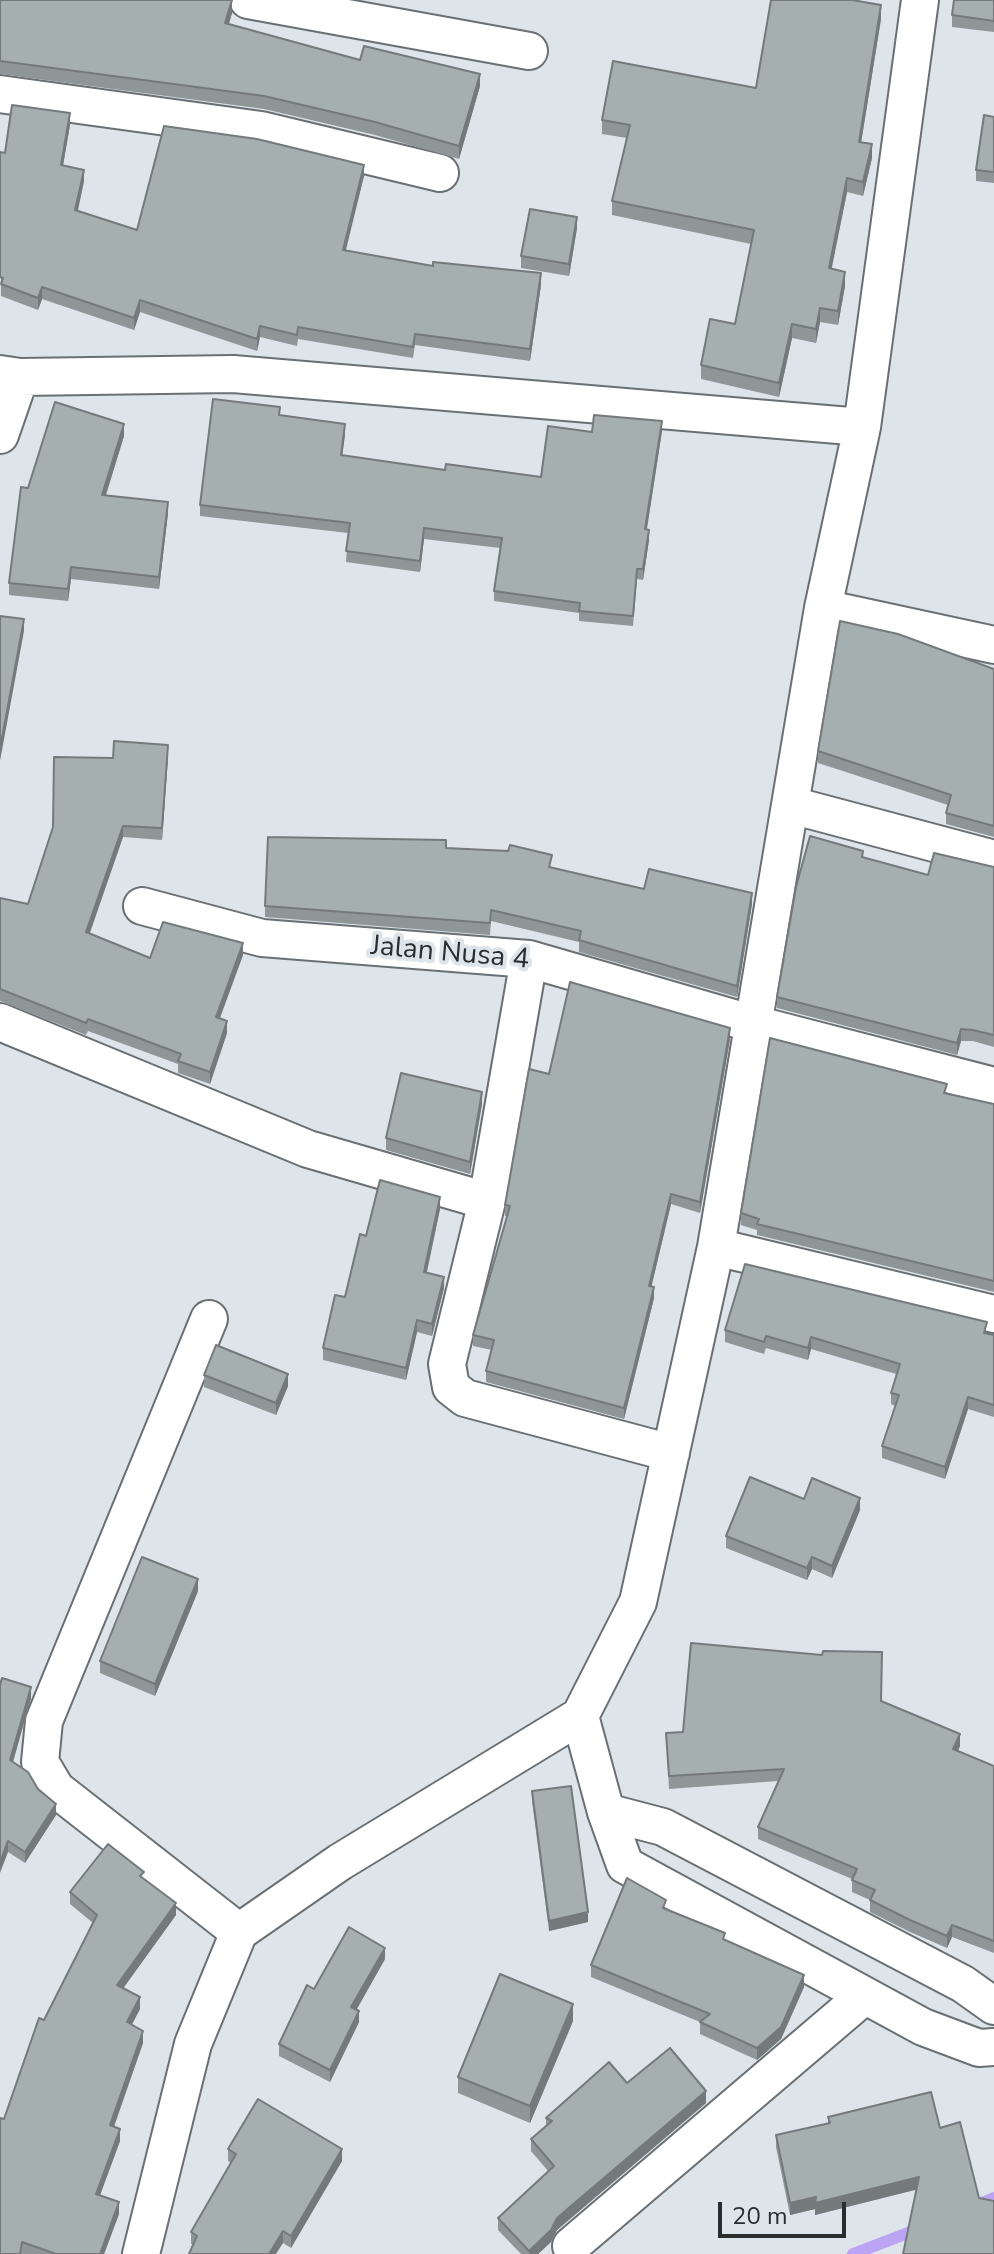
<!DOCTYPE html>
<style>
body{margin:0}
#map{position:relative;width:994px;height:2254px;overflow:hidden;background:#dee5ea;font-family:"Nunito Sans",sans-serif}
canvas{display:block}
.scale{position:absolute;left:718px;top:2202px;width:128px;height:36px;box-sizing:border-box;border:4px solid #2a2d2e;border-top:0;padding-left:10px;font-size:24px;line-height:28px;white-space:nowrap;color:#2a2d2e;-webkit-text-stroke:6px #dee5ea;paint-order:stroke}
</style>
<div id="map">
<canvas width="994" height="2254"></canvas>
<div class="scale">20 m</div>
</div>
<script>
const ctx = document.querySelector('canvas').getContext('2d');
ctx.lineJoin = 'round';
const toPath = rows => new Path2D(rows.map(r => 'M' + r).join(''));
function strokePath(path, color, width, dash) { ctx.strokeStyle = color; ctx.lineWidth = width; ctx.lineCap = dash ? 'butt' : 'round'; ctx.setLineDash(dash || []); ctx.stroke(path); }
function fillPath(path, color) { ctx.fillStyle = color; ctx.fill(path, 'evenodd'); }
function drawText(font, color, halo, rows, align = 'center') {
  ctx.font = font + ' "Nunito Sans",sans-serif'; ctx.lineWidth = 8; ctx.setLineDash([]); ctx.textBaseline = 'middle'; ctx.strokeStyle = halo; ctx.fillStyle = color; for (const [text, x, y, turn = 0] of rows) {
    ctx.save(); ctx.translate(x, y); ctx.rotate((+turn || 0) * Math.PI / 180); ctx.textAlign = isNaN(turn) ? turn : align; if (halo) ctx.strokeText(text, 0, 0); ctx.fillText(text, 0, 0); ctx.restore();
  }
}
strokePath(toPath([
 [975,2206,994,2198],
 [853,2254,921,2228]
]), '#bca4f5', 12);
const street = toPath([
 [248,0,529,51],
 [0,94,261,130,440,173],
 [0,374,20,377,233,374,862,427],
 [0,435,20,377],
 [823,608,994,645],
 [791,805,994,859],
 [142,906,262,938,529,959,754,1024,994,1086],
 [529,959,487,1201,447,1364,451,1387,465,1398,671,1453],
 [0,1022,308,1149,487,1201],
 [716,1247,994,1314],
 [209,1319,44,1721,40,1762,56,1789,239,1932],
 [580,1716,606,1812,625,1865,923,2027,979,2048,994,2047],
 [606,1812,663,1827,963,1984,994,2006],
 [571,2246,863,1997],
 [141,2254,193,2044,239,1932,340,1862,580,1716,638,1602,716,1247,823,608,862,427,920,0]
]);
strokePath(street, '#697074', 40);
strokePath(street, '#fff', 36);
fillPath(toPath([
 [0,0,232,13,229,24,360,60,480,86,459,159,375,135,264,109,0,74],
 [994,0,994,32,952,27,952,15],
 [881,19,861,142,872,158,863,196,847,192,831,269,845,286,838,325,820,322,816,343,792,338,779,397,701,379,701,365,735,324,751,244,612,215,612,201,627,138,602,134,602,120,756,88],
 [994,117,994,183,976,181,976,170],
 [70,125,63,165,84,181,78,211,137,230,364,176,345,250,541,285,530,361,415,345,413,358,298,339,297,346,260,337,257,351,140,312,134,330,42,299,38,310,1,296,0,152,5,153],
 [577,228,569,276,521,268,521,256],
 [280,415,345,434,342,456,445,470,541,477,592,432,662,431,647,529,649,540,643,580,637,579,633,626,579,621,579,613,494,601,494,591,500,548,424,539,420,572,346,562,348,533,200,516,200,505],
 [124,436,106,495,168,513,159,589,71,579,68,601,9,595,9,583,28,488],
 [994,669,994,837,946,824,946,813,948,805,818,763,818,751],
 [168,756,162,840,123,837,90,933,150,958,243,955,219,1019,227,1033,210,1084,178,1073,178,1064,88,1031,86,1035,0,1001,0,898,28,904,113,758],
 [446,848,552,868,644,889,752,904,737,997,579,952,579,942,491,921,490,935,265,917,265,906],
 [863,857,928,875,994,867,994,1047,973,1041,961,1041,957,1055,777,1008,777,997],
 [730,1039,700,1213,671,1204,651,1287,654,1298,624,1419,486,1382,486,1371,492,1350,473,1346,473,1335,507,1216,505,1216,505,1205,549,1074],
 [947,1093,994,1104,994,1292,757,1235,757,1230,741,1225,741,1213],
 [482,1104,470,1174,386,1150,386,1138],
 [440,1209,427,1272,444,1288,432,1336,417,1332,406,1380,323,1360,323,1348,345,1297,366,1236],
 [725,1330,987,1333,994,1335,994,1417,968,1409,945,1479,882,1458,882,1446,895,1406,891,1404,891,1393,896,1374,811,1349,808,1360,766,1348,764,1354,725,1342],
 [204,1375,288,1386,276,1415,204,1387],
 [860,1510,832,1578,812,1569,807,1580,726,1548,726,1536],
 [198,1591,155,1696,100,1673,100,1661],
 [0,1685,31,1698,13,1762,56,1815,25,1863,8,1852],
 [881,1701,960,1746,958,1751,994,1766,994,1953,952,1937,947,1948,910,1932,870,1912,870,1900,852,1892,852,1879,758,1839,758,1827,778,1781,669,1789,666,1733,683,1732],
 [532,1791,588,1922,549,1931,532,1801],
 [144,1879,176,1915,123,1988,140,2009,132,2024,143,2043,114,2127,120,2141,100,2195,119,2214,104,2254,0,2254,4,2119,44,2020,93,1923,70,1904,70,1892],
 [666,1909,725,1940,804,1987,781,2039,757,2060,700,2034,700,2022,591,1977,591,1965],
 [385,1959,357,2009,359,2022,330,2082,279,2056,279,2044,314,1989],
 [573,2021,530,2123,458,2093,458,2077],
 [627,2083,706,2103,557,2230,551,2242,538,2254,521,2254,498,2230,498,2218,548,2171,531,2151,531,2139,546,2126,546,2118],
 [828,2117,916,2189,815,2215,815,2209,790,2215,776,2147,776,2135,828,2123],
 [228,2149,342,2161,291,2248,283,2243,191,2244,191,2232,231,2163,228,2161]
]), '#8f9697');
fillPath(toPath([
 [232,0,232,13,225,36,225,23],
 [881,5,881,19,859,156,859,142],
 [480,74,480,86,459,159,459,146],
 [70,113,70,125,61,177,61,165],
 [872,144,872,158,863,196,863,182],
 [364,165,364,176,343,262,343,250],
 [84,170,84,181,75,222,75,210],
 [847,178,847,192,829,282,829,268],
 [577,217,577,228,569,276,569,264],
 [845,272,845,286,838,325,838,311],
 [541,273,541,285,530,361,530,349],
 [42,287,42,299,38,310,38,298],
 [140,300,140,312,134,330,134,318],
 [820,308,820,322,816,343,816,329],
 [792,324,792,338,779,397,779,383],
 [260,326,260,337,257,351,257,339],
 [662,421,662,431,645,540,645,529],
 [124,424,124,436,102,507,102,495],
 [345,424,345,434,341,466,341,455],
 [168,502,168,513,159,589,159,577],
 [424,528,424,539,420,572,420,561],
 [649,530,649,540,643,580,643,569],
 [71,567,71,579,68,601,68,589],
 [24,619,24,631,0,761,0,749],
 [168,745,168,756,162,840,162,828],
 [123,826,123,837,86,943,86,932],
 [752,893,752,904,737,997,737,986],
 [243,943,243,955,216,1029,216,1017],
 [227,1021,227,1033,210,1084,210,1072],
 [730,1028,730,1039,700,1213,700,1202],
 [961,1029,961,1041,957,1055,957,1043],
 [482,1092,482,1104,470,1174,470,1162],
 [671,1194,671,1204,649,1297,649,1286],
 [440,1197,440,1209,424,1284,424,1272],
 [444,1277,444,1288,432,1336,432,1324],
 [654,1287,654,1298,624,1419,624,1408],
 [417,1320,417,1332,406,1380,406,1368],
 [811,1337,811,1349,808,1360,808,1348],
 [288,1374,288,1386,276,1415,276,1403],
 [968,1397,968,1409,945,1479,945,1467],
 [860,1498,860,1510,832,1578,832,1566],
 [812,1557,812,1569,807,1580,807,1568],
 [198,1579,198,1591,155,1696,155,1684],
 [31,1687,31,1698,10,1772,10,1760],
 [960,1734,960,1746,953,1762,953,1749],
 [56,1804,56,1815,25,1863,25,1852],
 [8,1841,8,1852,0,1873,0,1862],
 [176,1903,176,1915,117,1997,117,1985],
 [588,1912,588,1922,549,1931,549,1921],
 [952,1925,952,1937,947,1948,947,1936],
 [385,1948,385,1959,351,2019,351,2007],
 [804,1975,804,1987,781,2039,757,2060,757,2048],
 [140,1997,140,2009,127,2034,127,2022],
 [573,2004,573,2021,530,2123,530,2106],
 [359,2011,359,2022,330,2082,330,2070],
 [143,2031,143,2043,110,2137,110,2125],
 [706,2091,706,2103,557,2230,551,2242,538,2254,529,2254,529,2251,557,2218],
 [120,2129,120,2141,96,2206,96,2194],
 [342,2149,342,2161,291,2248,291,2236],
 [919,2177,919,2189,815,2215,815,2209,790,2215,790,2203],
 [119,2202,119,2214,104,2254,100,2254],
 [283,2231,283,2243,276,2254,269,2254]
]), '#747a7b');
const building = toPath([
 [0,0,232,0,225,23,360,60,364,46,480,74,459,146,375,122,264,96,0,61,0,0],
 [771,0,852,0,881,5,859,142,872,144,863,182,847,178,829,268,845,272,838,311,820,308,816,329,792,324,779,383,701,365,710,319,735,324,754,230,612,201,630,125,602,120,613,61,756,88,771,0],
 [954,0,994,0,994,21,952,15,954,0],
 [12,105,70,113,61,165,84,170,75,210,137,230,164,126,257,139,364,165,343,250,433,266,433,262,541,273,530,349,415,334,413,347,298,327,297,335,260,326,257,339,140,300,134,318,42,287,38,298,1,284,3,278,0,277,0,152,5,153,12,105],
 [984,115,994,117,994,172,976,170,984,115],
 [530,209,577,217,569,264,521,256,530,209],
 [213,399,280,407,279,415,345,424,341,455,445,470,446,464,541,477,548,426,592,432,594,415,662,421,645,529,649,530,643,569,637,569,633,616,579,611,580,603,494,591,502,538,424,528,420,561,346,551,350,523,200,505,213,399],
 [55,402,124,424,102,495,168,502,159,577,71,567,68,589,9,583,21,487,28,488,55,402],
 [0,616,24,619,0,749,0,616],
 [840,621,898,634,994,669,994,826,946,813,951,795,818,751,840,621],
 [114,741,168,745,162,828,123,826,86,932,150,958,163,922,243,943,216,1017,227,1021,210,1072,178,1061,181,1054,88,1019,86,1023,0,989,0,898,28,904,53,827,54,757,113,758,114,741],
 [810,836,863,851,862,857,928,875,934,853,994,867,994,1035,973,1030,961,1029,957,1043,777,997,796,887,810,836],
 [268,837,446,840,446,848,508,851,510,845,552,855,549,867,644,889,649,869,752,893,737,986,579,940,581,931,491,910,490,923,265,906,268,837],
 [570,982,730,1028,700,1202,671,1194,649,1286,654,1287,624,1408,486,1371,494,1340,473,1335,510,1206,505,1205,529,1069,549,1074,570,982],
 [770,1038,947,1084,944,1093,994,1104,994,1281,757,1224,759,1219,741,1213,770,1038],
 [401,1073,482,1092,470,1162,386,1138,401,1073],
 [380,1180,440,1197,424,1272,444,1277,432,1324,417,1320,406,1368,323,1348,335,1295,345,1297,360,1234,366,1236,380,1180],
 [745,1264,987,1322,984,1333,994,1335,994,1405,968,1397,945,1467,882,1446,899,1395,891,1393,900,1364,811,1337,808,1348,766,1336,764,1342,725,1330,745,1264],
 [216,1345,288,1374,276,1403,204,1375,216,1345],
 [750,1477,804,1499,812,1478,860,1498,832,1566,812,1557,807,1568,726,1536,750,1477],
 [142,1557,198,1579,155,1684,100,1661,142,1557],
 [691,1643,822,1655,823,1651,882,1652,881,1701,960,1734,953,1749,994,1766,994,1941,952,1925,947,1936,910,1920,870,1900,875,1890,852,1880,857,1869,758,1827,784,1769,669,1776,666,1733,683,1732,691,1643],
 [2,1678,31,1687,10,1760,28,1772,38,1789,56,1804,25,1852,8,1841,0,1862,0,1685,2,1678],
 [571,1786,588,1912,549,1921,532,1791,571,1786],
 [108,1844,144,1872,140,1876,176,1903,117,1985,140,1997,127,2022,143,2031,110,2125,120,2129,96,2194,119,2202,100,2254,56,2254,22,2242,20,2254,0,2254,0,2118,4,2119,39,2018,44,2020,97,1915,70,1892,108,1844],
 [627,1878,666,1900,663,1908,725,1933,723,1939,804,1975,781,2027,757,2048,700,2022,710,2014,591,1965,627,1878],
 [349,1927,385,1948,351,2007,359,2011,330,2070,279,2044,307,1985,314,1989,349,1927],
 [500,1974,573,2004,530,2106,458,2077,500,1974],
 [670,2048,706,2091,557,2218,551,2230,529,2251,498,2218,554,2166,531,2139,552,2121,546,2118,609,2062,627,2083,670,2048],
 [931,2092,940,2128,960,2122,979,2198,994,2201,994,2254,903,2254,919,2177,815,2203,816,2197,790,2203,776,2135,830,2123,828,2117,931,2092],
 [258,2099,342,2149,291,2236,283,2231,269,2254,189,2254,197,2236,191,2232,236,2154,228,2149,258,2099]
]);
fillPath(building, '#a6afb0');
strokePath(building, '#747a7b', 2);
drawText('28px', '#2a2d2e', '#dee5ea', [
 ["Jalan Nusa 4",450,954,5]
]);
</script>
